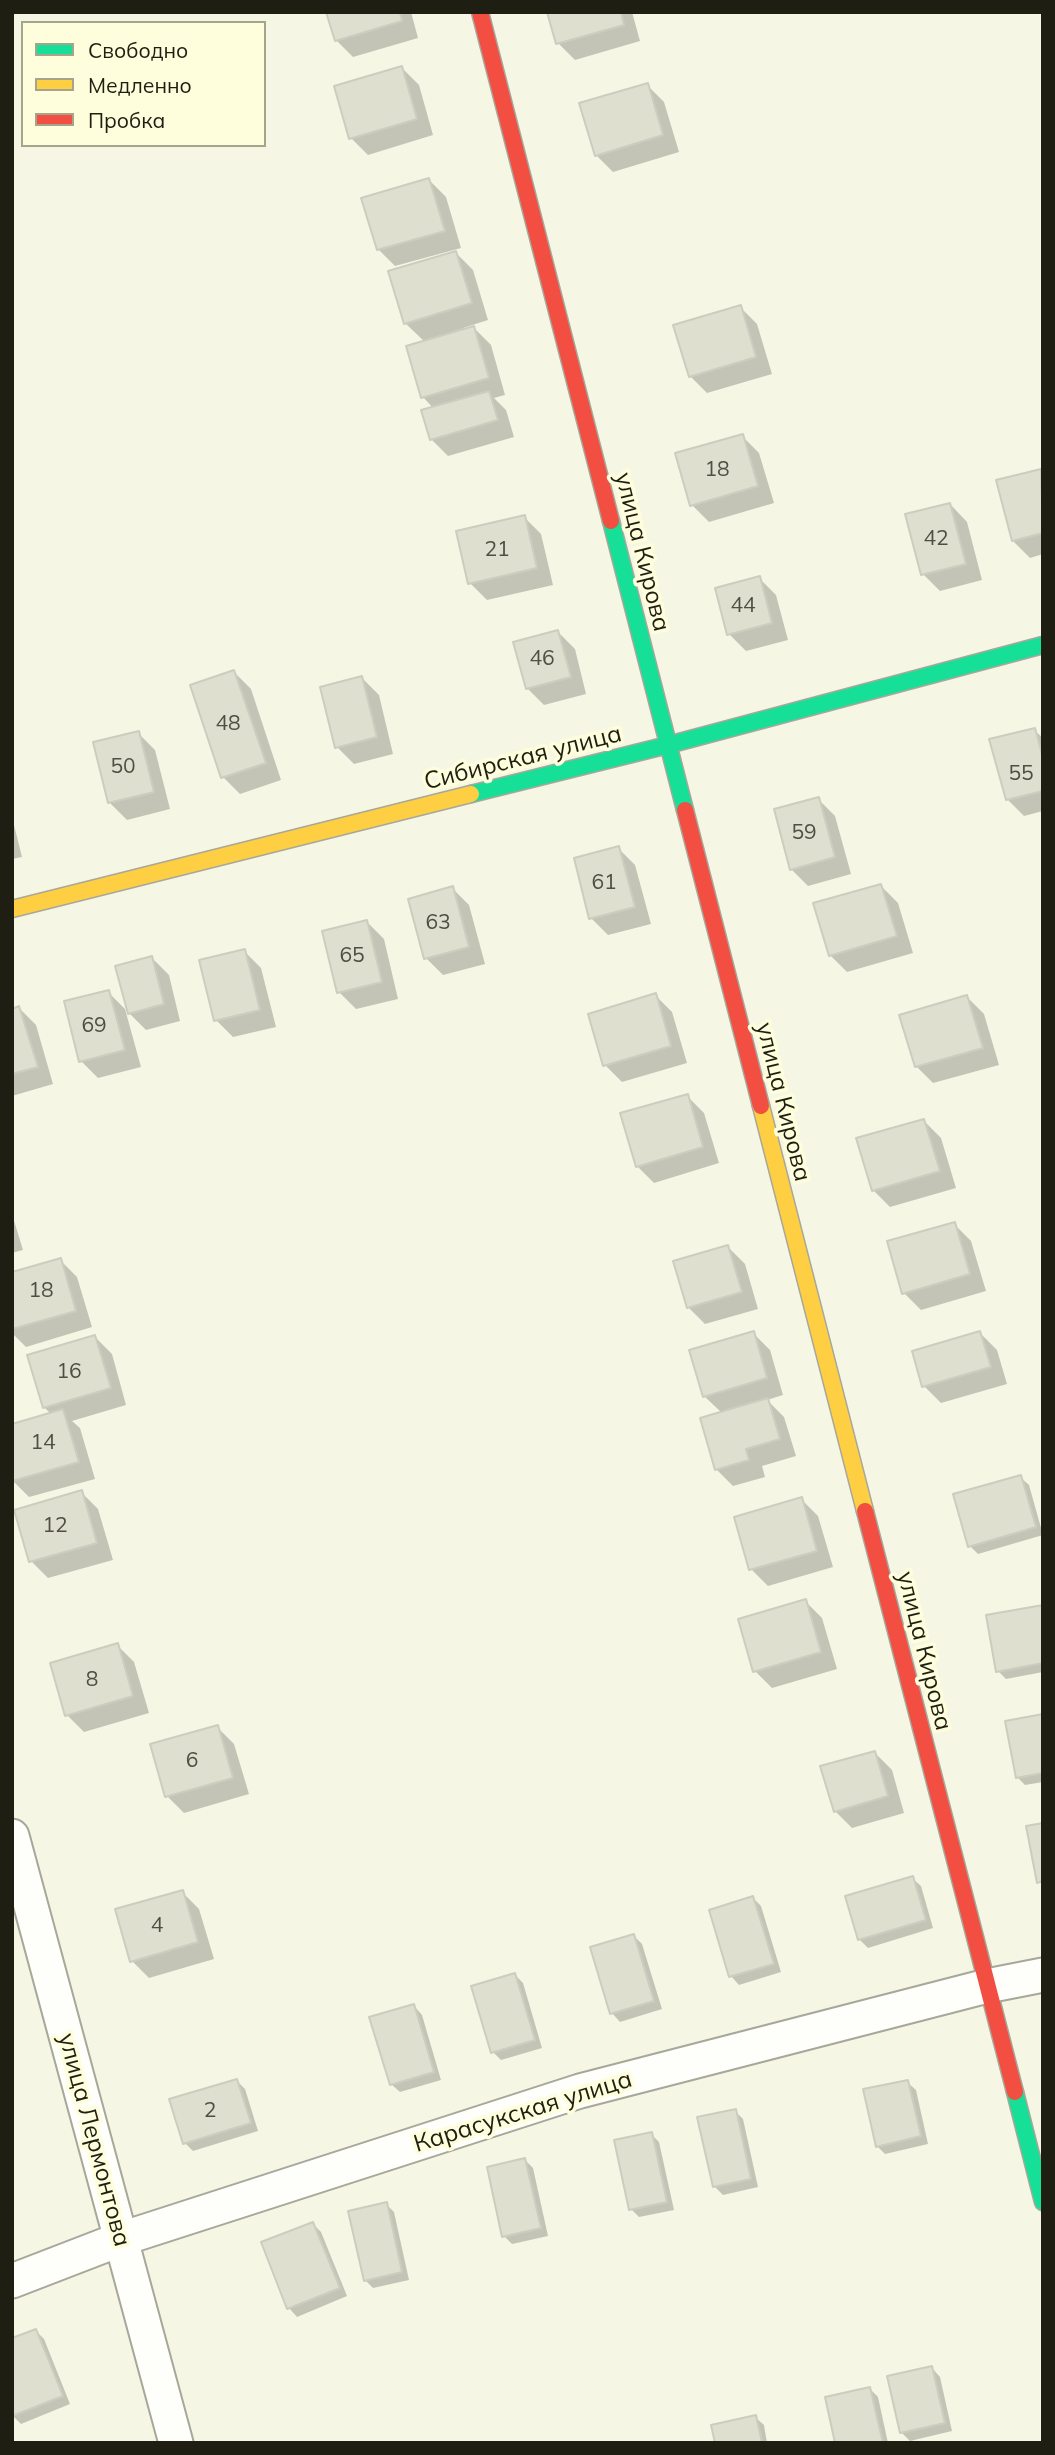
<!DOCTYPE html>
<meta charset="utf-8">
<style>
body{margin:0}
#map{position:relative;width:1055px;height:2455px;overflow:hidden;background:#f6f6e4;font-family:Mulish,sans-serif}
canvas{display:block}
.frame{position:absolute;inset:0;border:14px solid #1f1e13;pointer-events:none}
.legend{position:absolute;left:21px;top:21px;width:245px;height:126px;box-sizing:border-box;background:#fefddc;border:2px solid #a5a48c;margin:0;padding:9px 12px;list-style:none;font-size:21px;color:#1f1e13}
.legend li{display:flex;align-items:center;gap:14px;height:35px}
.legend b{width:35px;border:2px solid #a5a48c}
</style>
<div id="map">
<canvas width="1055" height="2455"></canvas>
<div class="frame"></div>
<ul class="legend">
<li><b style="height:9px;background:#16e098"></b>Свободно</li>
<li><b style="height:9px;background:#ffcf43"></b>Медленно</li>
<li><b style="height:9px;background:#f24e42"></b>Пробка</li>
</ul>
</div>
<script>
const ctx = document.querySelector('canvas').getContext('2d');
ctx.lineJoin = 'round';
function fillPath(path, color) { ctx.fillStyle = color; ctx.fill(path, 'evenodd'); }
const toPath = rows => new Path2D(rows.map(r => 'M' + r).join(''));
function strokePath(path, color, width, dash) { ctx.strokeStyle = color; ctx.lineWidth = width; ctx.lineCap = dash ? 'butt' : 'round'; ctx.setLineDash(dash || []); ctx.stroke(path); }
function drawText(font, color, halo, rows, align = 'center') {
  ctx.font = font + ' Mulish,sans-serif'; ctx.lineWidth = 7; ctx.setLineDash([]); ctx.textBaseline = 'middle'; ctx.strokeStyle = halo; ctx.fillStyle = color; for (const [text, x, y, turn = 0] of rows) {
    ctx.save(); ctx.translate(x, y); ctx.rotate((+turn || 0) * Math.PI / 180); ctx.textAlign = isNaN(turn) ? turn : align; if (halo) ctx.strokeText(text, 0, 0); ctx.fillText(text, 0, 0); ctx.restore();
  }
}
fillPath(toPath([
 [328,12,411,12,418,38,353,57,336,40],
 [549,12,632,12,640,41,575,60,558,43],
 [402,68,419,85,433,135,368,155,351,138],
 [647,85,664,102,679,152,613,172,596,155],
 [429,180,446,197,461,248,395,266,378,249],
 [456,253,473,270,488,320,463,328,464,331,474,328,491,345,505,395,494,398,506,410,514,437,448,456,431,439,434,409,423,397,425,342,405,323],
 [740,307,757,324,772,374,707,393,690,376],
 [742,436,759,453,774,503,709,522,692,505],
 [1040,471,1043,473,1043,554,1030,558,1013,541],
 [950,504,967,522,982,580,940,591,923,574],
 [524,517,541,534,553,585,487,600,470,583],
 [759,578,776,595,788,640,746,651,729,634],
 [558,632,575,649,586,694,544,705,527,688],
 [234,672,251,689,281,780,240,794,223,777],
 [362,678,379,695,393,754,354,764,337,747],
 [1034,730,1043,738,1043,811,1024,816,1007,799],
 [138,733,155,750,170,809,127,820,110,803,95,743],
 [818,799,835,816,851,874,808,886,791,869],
 [12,817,22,857,12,859],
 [618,848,635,865,651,924,608,935,591,918],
 [881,886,898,903,913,953,847,972,830,955],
 [452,888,469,905,485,964,443,975,426,958],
 [367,922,384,939,398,999,356,1009,339,992],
 [244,951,261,968,276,1027,233,1037,216,1020],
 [152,958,169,975,180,1021,146,1030,125,1009,141,1067,98,1078,81,1061,108,992,129,1013],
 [655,995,672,1012,687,1063,622,1082,605,1065],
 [967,997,984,1014,999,1065,933,1083,916,1066],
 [19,1008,36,1025,53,1084,12,1096,12,1010],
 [687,1096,704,1113,719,1163,654,1183,637,1166],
 [924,1121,941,1138,956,1188,890,1207,873,1190],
 [12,1214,23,1250,12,1253],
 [954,1224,971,1241,986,1291,921,1310,904,1293],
 [728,1247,745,1264,758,1309,705,1324,688,1307],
 [60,1260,77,1277,92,1327,26,1347,12,1333,12,1274],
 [753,1333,770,1350,783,1395,767,1400,784,1417,796,1456,762,1466,765,1477,733,1486,716,1469,722,1413,704,1396],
 [980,1333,997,1350,1007,1384,941,1403,924,1386],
 [95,1337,112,1354,126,1405,72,1421,80,1428,95,1479,29,1497,12,1480,51,1414,44,1407],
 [1020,1477,1029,1485,1043,1535,978,1554,970,1546],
 [81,1492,98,1509,113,1560,48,1578,31,1561],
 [801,1499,818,1516,833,1567,768,1586,751,1569],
 [805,1601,822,1618,837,1669,772,1688,755,1671],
 [1043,1607,1043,1672,1006,1679,998,1671],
 [117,1645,134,1662,149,1713,84,1732,67,1715],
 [1043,1716,1043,1782,1025,1785,1017,1777],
 [217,1727,234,1744,249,1794,184,1813,167,1796],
 [875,1753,892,1770,904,1813,852,1828,835,1811],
 [912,1878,921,1886,933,1928,868,1948,859,1939],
 [182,1892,199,1909,214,1959,149,1978,132,1961],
 [753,1898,761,1906,781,1972,739,1985,731,1976],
 [634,1936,642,1944,662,2009,620,2022,612,2013],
 [515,1975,523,1983,542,2048,501,2060,493,2052],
 [414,2006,422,2015,441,2080,400,2092,391,2084],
 [237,2081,245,2089,258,2131,193,2151,185,2143],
 [907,2082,916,2090,928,2144,885,2154,877,2146],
 [735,2111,743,2119,758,2187,723,2195,714,2186],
 [651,2134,659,2142,674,2210,639,2217,631,2209],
 [525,2160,533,2168,548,2236,512,2244,504,2236],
 [386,2204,394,2212,409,2280,373,2288,365,2280],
 [313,2224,321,2232,347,2296,297,2317,289,2308,263,2243],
 [36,2331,44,2339,70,2404,21,2424,12,2415],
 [932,2368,940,2377,952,2431,910,2441,901,2432],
 [870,2389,878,2397,888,2443,837,2443],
 [755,2417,764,2425,767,2443,716,2443]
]), '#0003');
const building = toPath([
 [326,12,400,12,402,21,335,41,326,12],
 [547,12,621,12,624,25,556,44,547,12],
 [402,66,417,119,349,139,334,86,402,66],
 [648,83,663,135,595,156,579,103,648,83],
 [429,178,445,231,377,250,361,198,429,178],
 [456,251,472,303,404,324,388,271,456,251],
 [741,305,756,357,689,377,673,325,741,305],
 [474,326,489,378,421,398,406,346,474,326],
 [489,391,498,420,430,440,421,410,489,391],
 [743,434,758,486,690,506,675,453,743,434],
 [1041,469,1043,533,1012,541,996,480,1041,469],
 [950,503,966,564,921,575,905,514,950,503],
 [525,515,537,568,468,584,456,531,525,515],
 [760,576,772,623,727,635,715,588,760,576],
 [558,630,571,677,526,689,513,642,558,630],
 [234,670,266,763,221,778,190,685,234,670],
 [362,676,377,737,335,748,320,687,362,676],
 [1035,728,1043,758,1043,791,1006,800,989,739,1035,728],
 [139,731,154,792,108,803,93,742,139,731],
 [819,797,835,857,790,870,774,809,819,797],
 [619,846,635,907,589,919,574,858,619,846],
 [881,884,897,936,829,956,813,903,881,884],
 [453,886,469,947,424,959,408,899,453,886],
 [367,920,382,982,337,993,322,931,367,920],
 [245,949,260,1010,214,1021,199,960,245,949],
 [152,956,164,1004,128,1014,115,966,152,956],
 [109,990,125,1050,79,1062,64,1001,109,990],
 [656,993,671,1046,603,1066,588,1014,656,993],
 [967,995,983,1048,915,1067,899,1015,967,995],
 [19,1006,38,1067,12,1074,12,1009,19,1006],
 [688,1094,703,1147,636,1167,620,1113,688,1094],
 [924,1119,940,1171,872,1191,856,1138,924,1119],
 [955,1222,970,1274,902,1294,887,1241,955,1222],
 [728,1245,742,1292,687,1308,673,1261,728,1245],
 [61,1258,76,1311,12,1329,12,1272,61,1258],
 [754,1331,767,1378,703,1397,689,1350,754,1331],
 [980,1331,991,1367,922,1387,912,1351,980,1331],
 [95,1335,111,1388,43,1408,27,1355,95,1335],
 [768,1398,780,1439,746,1449,749,1460,715,1470,700,1418,768,1398],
 [63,1409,79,1462,12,1481,12,1424,63,1409],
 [1021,1475,1036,1527,968,1547,953,1494,1021,1475],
 [82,1490,97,1543,29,1562,14,1510,82,1490],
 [802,1497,817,1551,749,1570,734,1517,802,1497],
 [806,1599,821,1652,753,1672,738,1619,806,1599],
 [1043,1605,1043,1663,996,1672,986,1615,1043,1605],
 [118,1643,133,1696,65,1716,50,1663,118,1643],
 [1043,1714,1043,1773,1016,1778,1005,1721,1043,1714],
 [218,1725,233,1778,165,1797,150,1744,218,1725],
 [875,1751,888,1796,834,1812,820,1766,875,1751],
 [1043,1823,1043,1881,1037,1883,1026,1826,1043,1823],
 [913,1876,926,1920,858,1940,845,1896,913,1876],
 [183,1890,198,1942,130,1962,115,1909,183,1890],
 [753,1896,774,1964,729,1977,709,1910,753,1896],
 [634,1934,654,2001,610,2014,590,1947,634,1934],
 [515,1973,535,2040,491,2053,471,1986,515,1973],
 [414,2004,434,2072,390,2085,369,2017,414,2004],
 [237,2079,251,2123,183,2144,169,2099,237,2079],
 [908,2080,921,2136,876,2147,863,2089,908,2080],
 [736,2109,751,2179,713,2187,697,2117,736,2109],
 [652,2132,667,2202,629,2210,614,2140,652,2132],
 [525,2158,541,2228,502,2237,487,2167,525,2158],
 [387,2202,402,2272,364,2281,348,2211,387,2202],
 [313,2222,340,2288,287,2309,261,2242,313,2222],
 [36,2329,63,2396,12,2416,12,2338,36,2329],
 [932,2366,945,2423,900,2433,887,2376,932,2366],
 [870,2387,883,2443,835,2443,825,2397,870,2387],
 [756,2415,762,2443,715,2443,711,2425,756,2415]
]);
fillPath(building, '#dfdfd0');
strokePath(building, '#cdcdbf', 2);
const street = toPath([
 [12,1836,176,2443],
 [12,2281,121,2239,580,2091,987,1986,1043,1975]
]);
const fast = toPath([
 [611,521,685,810],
 [471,794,668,745,1043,645],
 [1015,2092,1043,2202]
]);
const slow = toPath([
 [12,909,471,794],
 [761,1106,865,1511]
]);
const jam = toPath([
 [480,12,611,521],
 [685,810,761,1106],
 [865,1511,1015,2092]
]);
strokePath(street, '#a7a79a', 37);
strokePath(fast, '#a7a79a', 19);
strokePath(slow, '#a7a79a', 19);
strokePath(jam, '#a7a79a', 19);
strokePath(street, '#fefefb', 33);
strokePath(fast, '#16e098', 16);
strokePath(slow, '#ffcf43', 16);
strokePath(jam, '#f24e42', 16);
drawText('21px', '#4f4e42', null, [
 ["18",717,470],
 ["42",936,539],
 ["21",497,550],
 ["44",743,606],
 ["46",542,659],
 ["48",228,724],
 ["50",123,767],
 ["55",1021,774],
 ["59",804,833],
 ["61",604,883],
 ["63",438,923],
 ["65",352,956],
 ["69",94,1026],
 ["18",41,1291],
 ["16",69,1372],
 ["14",43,1443],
 ["12",55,1526],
 ["8",92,1680],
 ["6",192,1761],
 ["4",157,1926],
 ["2",210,2111]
]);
drawText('24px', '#1f1e13', '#fefddc', [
 ["улица Кирова",642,552,76],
 ["Сибирская улица",523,758,-14],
 ["улица Кирова",783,1102,76],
 ["улица Кирова",924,1651,76],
 ["Карасукская улица",523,2112,-17],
 ["улица Лермонтова",94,2140,75]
]);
</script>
